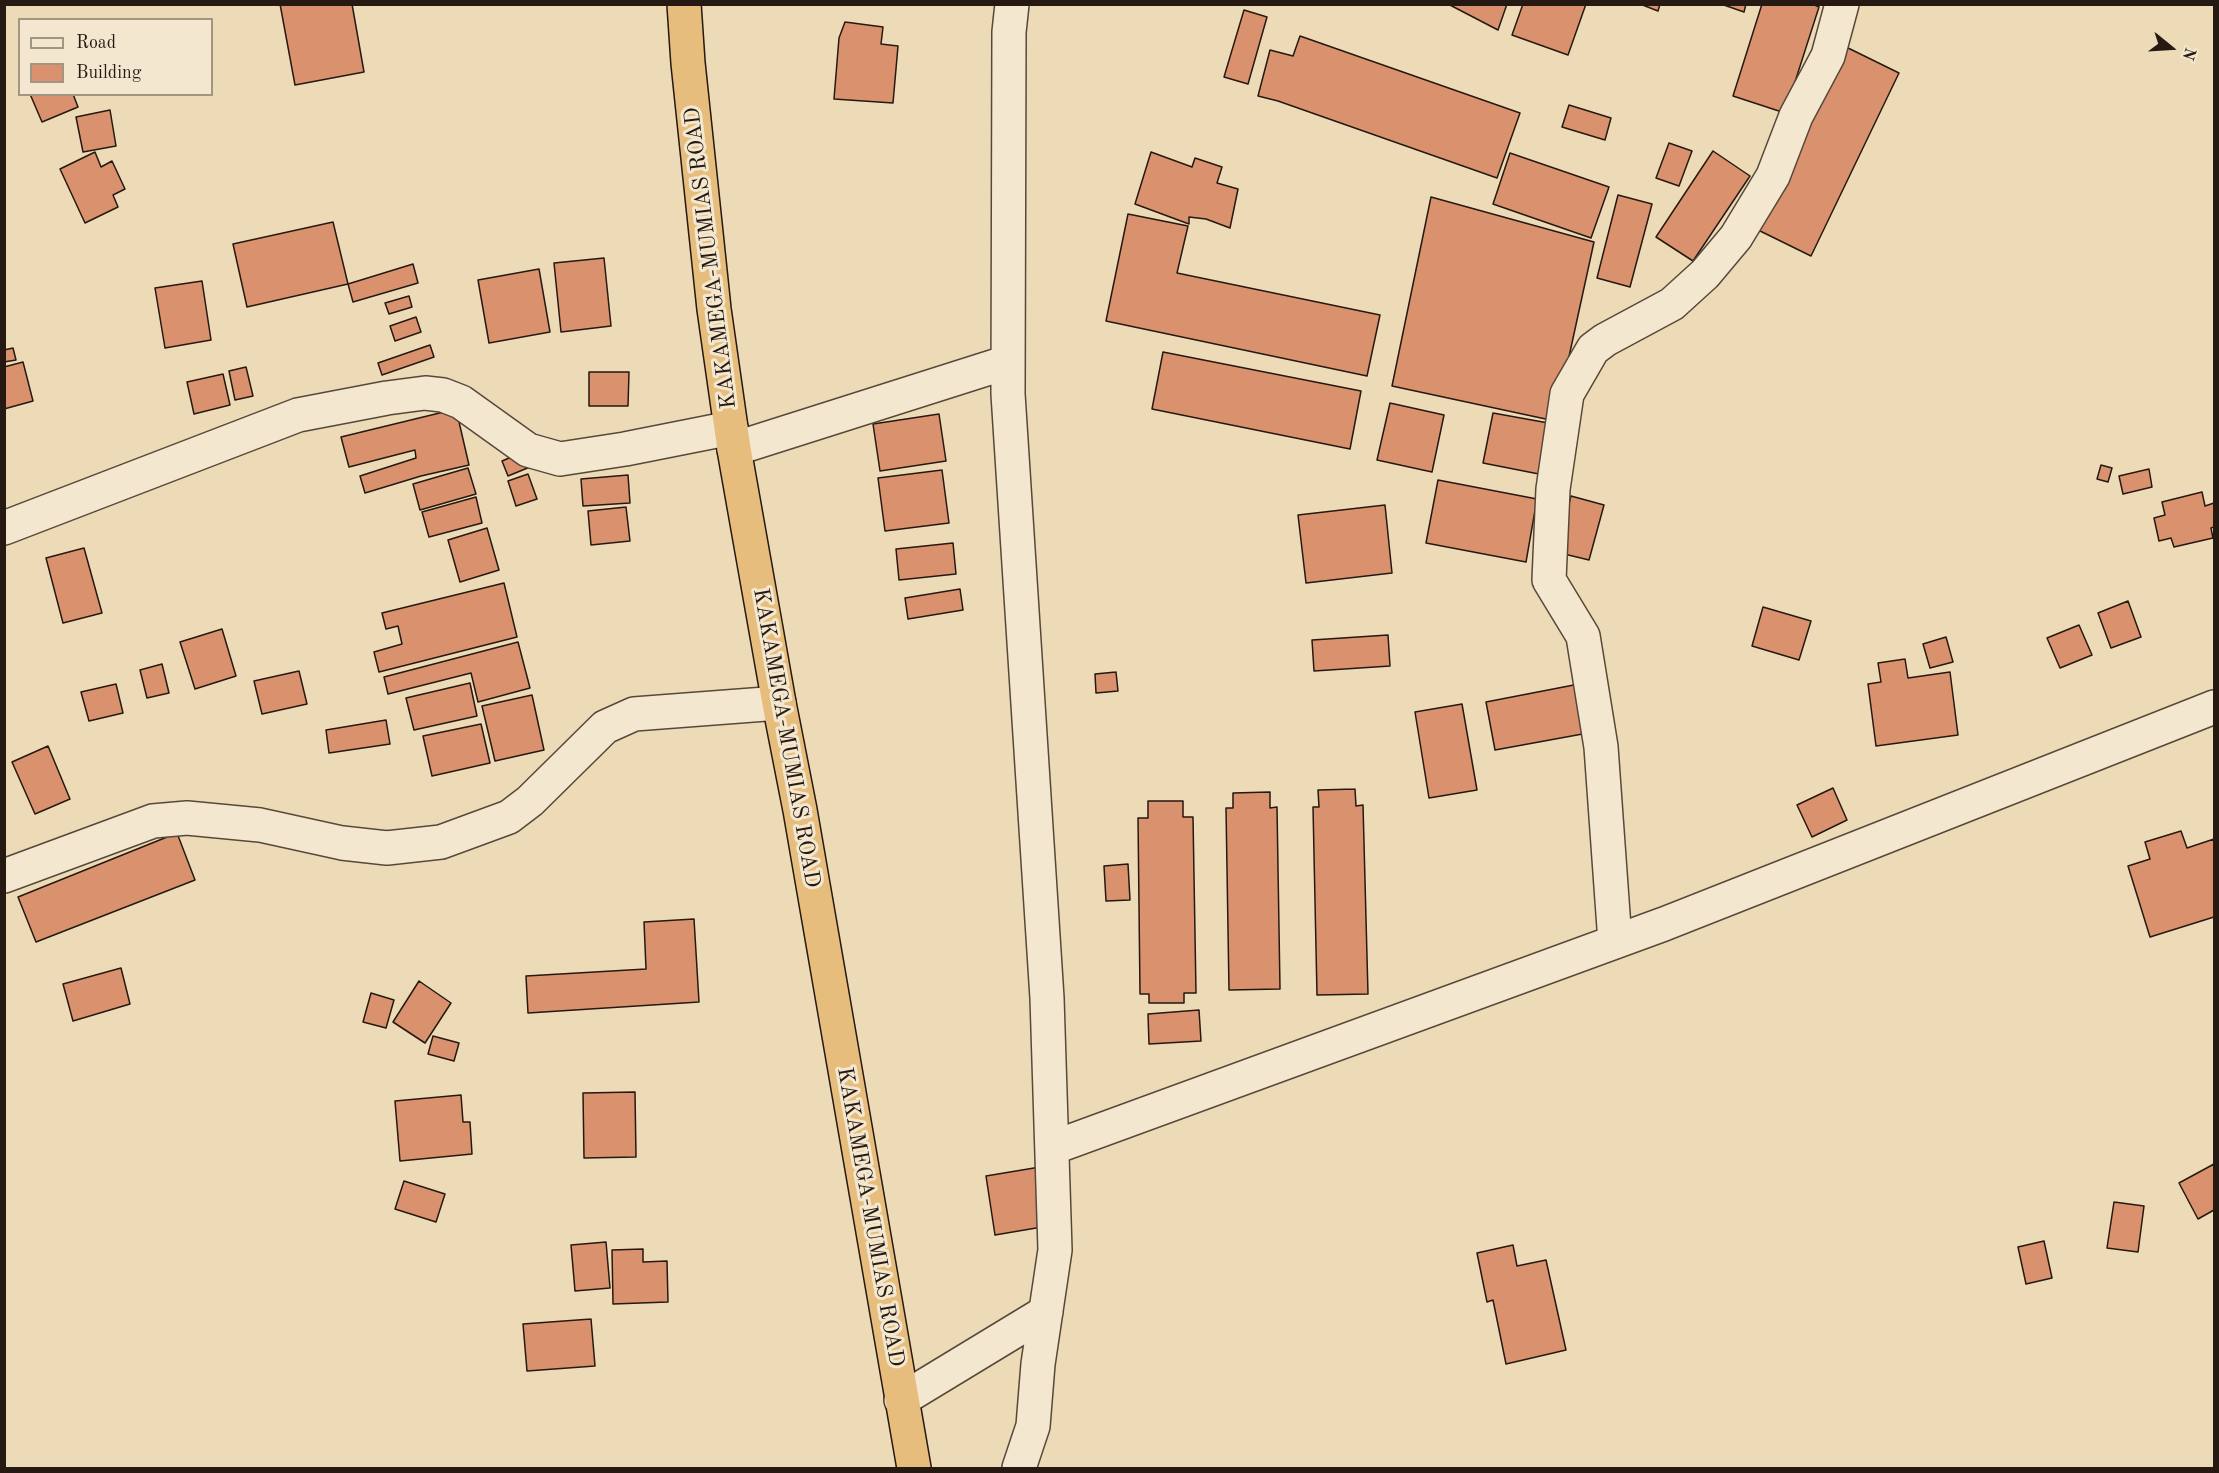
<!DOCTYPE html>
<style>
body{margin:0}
#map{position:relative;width:2219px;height:1473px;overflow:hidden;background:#eddab7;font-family:"Old Standard TT",serif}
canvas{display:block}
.frame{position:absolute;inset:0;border:6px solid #251911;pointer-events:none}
.legend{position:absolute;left:18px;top:18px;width:195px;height:78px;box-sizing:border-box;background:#f3e7d0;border:2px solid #a19584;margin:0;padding:8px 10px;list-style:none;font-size:18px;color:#251911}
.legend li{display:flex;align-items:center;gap:12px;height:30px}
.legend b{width:30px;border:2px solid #a19584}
.north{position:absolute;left:2141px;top:18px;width:60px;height:60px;-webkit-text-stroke:4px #f3e7d0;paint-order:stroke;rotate:108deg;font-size:16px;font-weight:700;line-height:24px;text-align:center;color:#251911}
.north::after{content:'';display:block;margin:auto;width:21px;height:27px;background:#251911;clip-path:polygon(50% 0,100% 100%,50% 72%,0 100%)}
</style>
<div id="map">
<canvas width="2219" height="1473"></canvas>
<div class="frame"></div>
<ul class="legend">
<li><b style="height:8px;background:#f3e7d0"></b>Road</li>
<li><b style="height:16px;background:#da926e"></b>Building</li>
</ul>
<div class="north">N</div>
</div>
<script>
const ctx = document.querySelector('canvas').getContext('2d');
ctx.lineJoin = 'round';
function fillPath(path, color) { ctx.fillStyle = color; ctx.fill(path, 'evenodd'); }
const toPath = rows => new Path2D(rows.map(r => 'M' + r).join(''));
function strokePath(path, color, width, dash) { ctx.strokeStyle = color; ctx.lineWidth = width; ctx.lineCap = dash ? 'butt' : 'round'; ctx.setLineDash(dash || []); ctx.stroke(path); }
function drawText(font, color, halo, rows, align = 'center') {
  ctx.font = font + ' "Old Standard TT",serif'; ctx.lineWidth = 6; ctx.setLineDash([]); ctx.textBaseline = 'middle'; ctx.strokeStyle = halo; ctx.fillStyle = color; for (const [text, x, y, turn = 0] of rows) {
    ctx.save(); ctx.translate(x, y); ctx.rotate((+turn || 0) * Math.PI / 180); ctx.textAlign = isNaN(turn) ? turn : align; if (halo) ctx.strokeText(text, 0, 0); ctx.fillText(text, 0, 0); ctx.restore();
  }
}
const building = toPath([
 [280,4,352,4,364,72,295,85,280,4],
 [1448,4,1507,4,1498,30,1448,4],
 [1523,4,1586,4,1568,55,1512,35,1523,4],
 [1640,4,1660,4,1658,11,1640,4],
 [1721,4,1746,4,1744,12,1721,4],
 [1762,4,1812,4,1819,7,1785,113,1733,96,1762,4],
 [1244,10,1267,17,1248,84,1224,77,1244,10],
 [845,22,883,27,881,44,898,46,893,103,834,99,839,38,845,22],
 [1300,36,1520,113,1497,178,1278,101,1258,96,1270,50,1293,56,1300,36],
 [1842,45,1899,73,1811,256,1754,228,1842,45],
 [30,94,73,94,78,107,42,122,30,94],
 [1569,105,1611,118,1605,140,1562,127,1569,105],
 [110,110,116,146,83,152,76,117,110,110],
 [1669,143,1692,151,1679,186,1656,178,1669,143],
 [1713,151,1750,176,1693,261,1656,237,1713,151],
 [95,152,101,167,112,161,125,189,113,195,118,207,85,223,60,169,95,152],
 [1151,152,1192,167,1195,158,1222,167,1217,183,1238,189,1230,228,1206,219,1189,217,1189,224,1135,204,1151,152],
 [1510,153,1609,187,1591,238,1493,204,1510,153],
 [1618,195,1652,204,1630,287,1597,278,1618,195],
 [1431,197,1594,242,1555,421,1392,386,1431,197],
 [1128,214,1188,226,1177,273,1380,315,1367,376,1106,321,1128,214],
 [333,222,348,284,247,307,233,244,333,222],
 [604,258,611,326,561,332,554,263,604,258],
 [413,264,418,283,353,302,348,284,413,264],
 [539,269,550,332,489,343,478,280,539,269],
 [202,281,211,340,165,348,155,288,202,281],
 [409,296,412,307,389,314,385,303,409,296],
 [416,317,421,332,395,341,390,326,416,317],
 [430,345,434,357,382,375,378,363,430,345],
 [13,348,16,360,4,362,4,350,13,348],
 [1163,352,1361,391,1350,449,1152,409,1163,352],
 [23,362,33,401,4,409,4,367,23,362],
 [246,367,253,396,235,400,229,371,246,367],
 [589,372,629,372,628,406,589,406,589,372],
 [223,374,230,405,194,414,187,382,223,374],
 [1390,403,1444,415,1432,472,1377,460,1390,403],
 [456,409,469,465,421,476,365,493,360,476,416,458,415,450,349,467,341,437,456,409],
 [1493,413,1554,424,1544,475,1483,463,1493,413],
 [939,414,946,461,880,471,873,424,939,414],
 [523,452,530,467,508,476,502,461,523,452],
 [2101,465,2112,468,2108,482,2097,479,2101,465],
 [468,468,476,494,420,510,413,484,468,468],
 [2149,469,2152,487,2123,494,2119,476,2149,469],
 [942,470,949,523,885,531,878,478,942,470],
 [528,474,537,499,516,506,508,481,528,474],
 [628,475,630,503,583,506,581,479,628,475],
 [1438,480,1537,499,1526,562,1426,543,1438,480],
 [2202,492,2205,506,2214,503,2214,527,2211,528,2213,538,2174,547,2171,538,2159,541,2154,518,2165,515,2162,502,2202,492],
 [1571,496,1604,505,1589,560,1556,552,1571,496],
 [476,497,482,523,429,537,422,512,476,497],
 [1385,505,1392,573,1306,583,1298,515,1385,505],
 [626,507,630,541,591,545,588,511,626,507],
 [487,528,499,570,460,582,448,540,487,528],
 [953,543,956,574,899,580,896,549,953,543],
 [84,548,102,613,63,623,46,558,84,548],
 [504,583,517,637,379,672,374,652,402,644,398,626,386,629,382,613,504,583],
 [960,589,963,610,908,619,905,598,960,589],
 [2128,601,2141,637,2111,648,2098,613,2128,601],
 [1763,607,1811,621,1799,660,1752,646,1763,607],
 [2079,625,2092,655,2060,668,2047,638,2079,625],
 [222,629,236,676,195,689,180,642,222,629],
 [1388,635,1390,666,1314,671,1312,640,1388,635],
 [1946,637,1953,662,1930,668,1923,644,1946,637],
 [518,642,530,688,478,702,471,673,388,694,384,677,518,642],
 [1905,659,1908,678,1950,672,1958,735,1876,746,1868,684,1881,682,1878,663,1905,659],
 [162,664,169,693,147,698,140,670,162,664],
 [299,671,307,704,262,714,254,681,299,671],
 [1116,672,1118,691,1096,693,1095,674,1116,672],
 [470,683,477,716,414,730,406,698,470,683],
 [116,684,123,713,89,721,81,692,116,684],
 [1579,684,1588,733,1495,750,1486,702,1579,684],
 [532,695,544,750,495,761,482,706,532,695],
 [1462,704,1477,790,1429,798,1415,712,1462,704],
 [386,720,390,744,329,753,326,730,386,720],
 [481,724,490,763,432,776,423,736,481,724],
 [48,746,70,799,35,814,12,762,48,746],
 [1833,788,1847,820,1812,837,1797,805,1833,788],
 [1355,789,1356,806,1363,805,1368,994,1317,995,1313,807,1319,807,1318,790,1355,789],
 [1270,792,1270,808,1277,807,1280,989,1229,990,1226,808,1233,808,1233,793,1270,792],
 [1148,801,1183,801,1183,817,1193,817,1196,993,1184,993,1184,1003,1149,1003,1149,994,1140,994,1138,818,1148,818,1148,801],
 [2181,831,2187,848,2214,839,2214,917,2150,937,2128,866,2150,859,2145,842,2181,831],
 [177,833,195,880,36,942,18,897,177,833],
 [1128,864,1130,900,1106,901,1104,866,1128,864],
 [694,919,699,1002,528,1013,526,976,646,969,644,922,694,919],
 [121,968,130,1004,73,1021,63,984,121,968],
 [419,981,451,1003,425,1043,393,1022,419,981],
 [371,993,394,1000,386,1028,363,1022,371,993],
 [1199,1010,1201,1041,1149,1044,1148,1014,1199,1010],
 [433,1036,459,1043,454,1061,428,1054,433,1036],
 [635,1092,636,1157,584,1158,583,1093,635,1092],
 [461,1095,463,1122,470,1122,472,1154,400,1161,395,1101,461,1095],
 [2214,1164,2214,1210,2198,1219,2179,1183,2214,1164],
 [1040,1167,1048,1226,995,1235,986,1176,1040,1167],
 [404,1181,445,1194,436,1222,395,1209,404,1181],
 [2114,1202,2144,1206,2138,1252,2107,1248,2114,1202],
 [2044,1241,2052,1278,2026,1284,2018,1247,2044,1241],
 [606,1242,610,1288,575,1291,571,1245,606,1242],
 [1513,1245,1517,1266,1546,1260,1566,1350,1506,1364,1493,1300,1487,1302,1477,1253,1513,1245],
 [643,1249,643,1262,667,1261,668,1302,613,1304,612,1250,643,1249],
 [591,1319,595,1366,527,1371,523,1324,591,1319]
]);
fillPath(building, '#da926e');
strokePath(building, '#251911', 1.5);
const minor = toPath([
 [1012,4,1009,32,1008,394,1047,998,1055,1250,1038,1364,1033,1426,1019,1468],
 [734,449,1008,362],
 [4,528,298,415,387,398,425,393,443,395,461,402,528,450,560,459,625,449,731,428],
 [4,876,153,821,187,818,260,825,342,843,387,848,441,842,509,817,530,801,605,727,634,714,779,703],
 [1615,942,1601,747,1583,636,1549,580,1553,489,1567,394,1593,349,1605,340,1672,304,1705,274,1736,237,1773,176,1796,116,1828,56,1842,4],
 [1052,1148,1664,924,2214,707],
 [901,1400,1046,1312]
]);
const highway = toPath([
 [684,4,688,63,714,309,734,449,779,703,800,810,914,1468]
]);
strokePath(minor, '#57493a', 36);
strokePath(highway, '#251911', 36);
strokePath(minor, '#f3e7d0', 33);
strokePath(highway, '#e6bd7c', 33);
drawText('22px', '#251911', '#f3e7d0', [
 ["KAKAMEGA-MUMIAS ROAD",711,258,-97],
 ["KAKAMEGA-MUMIAS ROAD",786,738,80],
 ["KAKAMEGA-MUMIAS ROAD",870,1217,80]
]);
</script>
